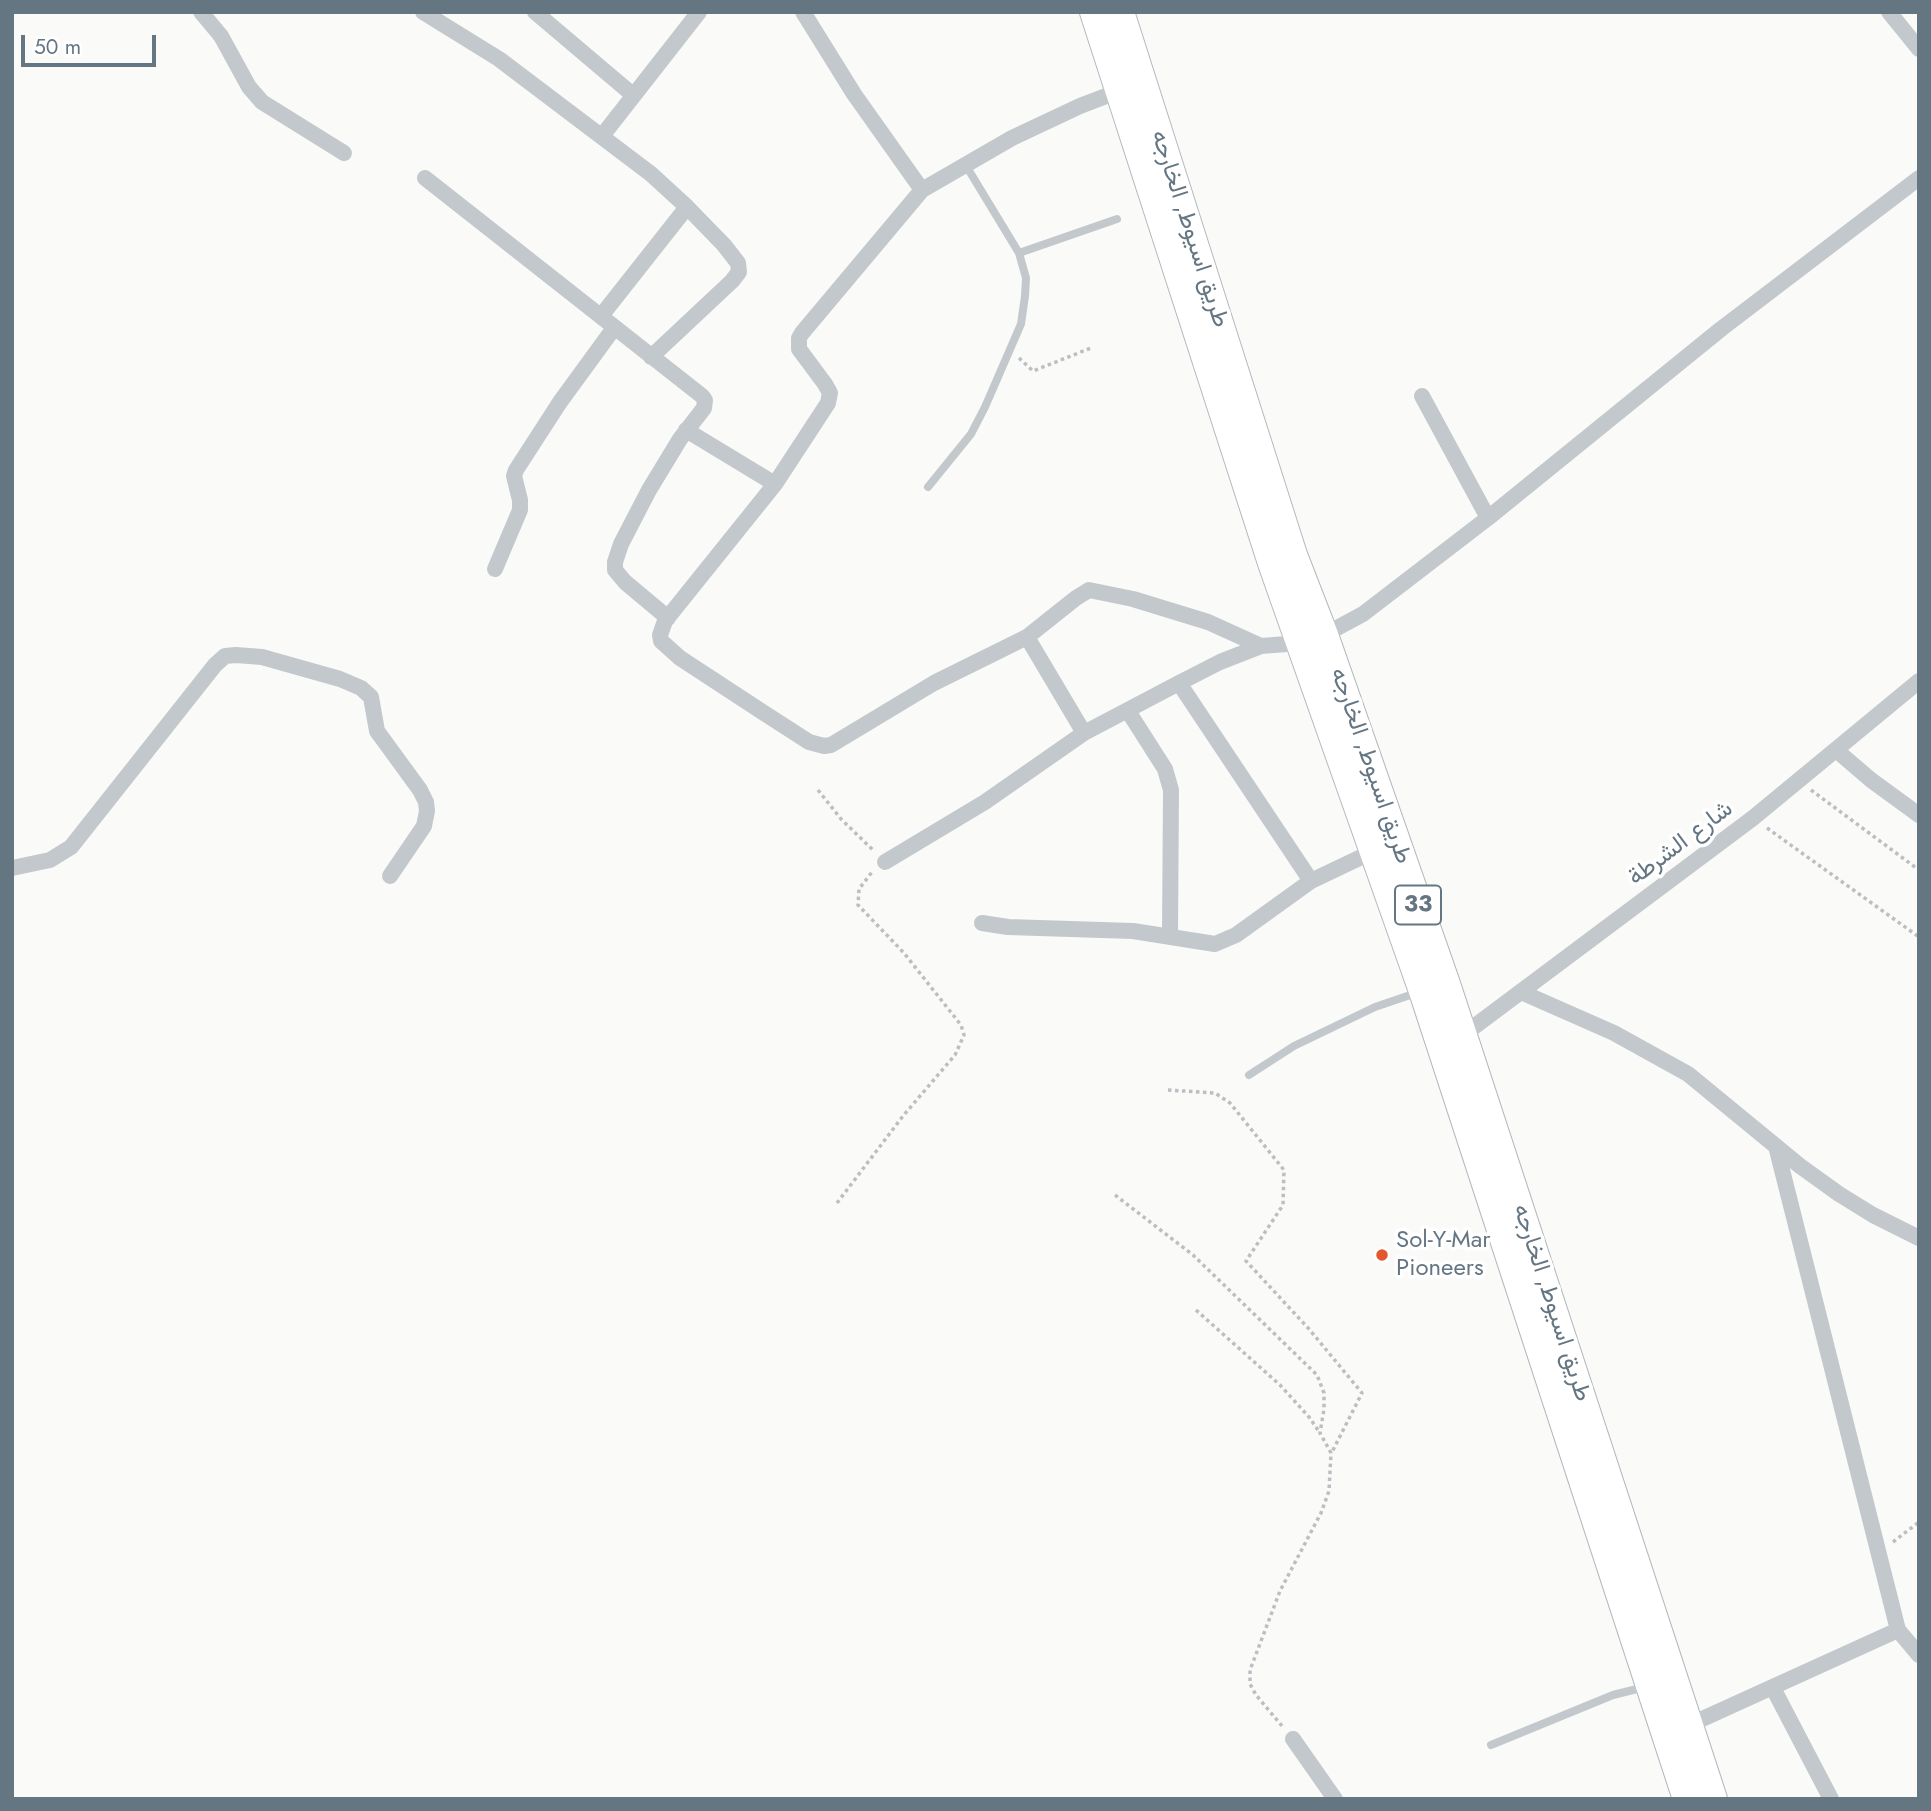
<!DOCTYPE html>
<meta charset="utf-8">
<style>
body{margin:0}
#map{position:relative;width:1931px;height:1811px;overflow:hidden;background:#fafaf8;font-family:Jost,sans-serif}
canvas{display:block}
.frame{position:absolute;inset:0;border:14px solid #657683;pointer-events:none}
.scale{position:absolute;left:21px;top:35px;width:135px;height:32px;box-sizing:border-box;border:4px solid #657683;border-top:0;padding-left:9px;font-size:21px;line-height:24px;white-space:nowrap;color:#657683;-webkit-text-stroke:5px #fff;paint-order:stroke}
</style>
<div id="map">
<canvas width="1931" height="1811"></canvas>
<div class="frame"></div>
<div class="scale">50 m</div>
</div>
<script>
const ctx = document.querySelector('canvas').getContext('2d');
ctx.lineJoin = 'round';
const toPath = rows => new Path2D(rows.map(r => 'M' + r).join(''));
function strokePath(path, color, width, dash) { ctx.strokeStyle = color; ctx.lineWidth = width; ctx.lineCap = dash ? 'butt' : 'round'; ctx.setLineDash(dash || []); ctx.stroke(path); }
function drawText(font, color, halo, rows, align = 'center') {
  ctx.font = font + ' Jost,Vazirmatn,sans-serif'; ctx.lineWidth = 7; ctx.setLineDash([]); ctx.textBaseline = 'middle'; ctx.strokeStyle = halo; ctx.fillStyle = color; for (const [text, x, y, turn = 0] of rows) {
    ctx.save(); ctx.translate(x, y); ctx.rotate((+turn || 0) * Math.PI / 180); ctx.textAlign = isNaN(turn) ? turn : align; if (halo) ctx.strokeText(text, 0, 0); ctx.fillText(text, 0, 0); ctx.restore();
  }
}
const trunk = toPath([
 [1094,12,1272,563,1423,991,1687,1799],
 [1120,12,1293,555,1324,635,1446,984,1713,1799]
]);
strokePath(trunk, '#b4b9bd', 30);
strokePath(toPath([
 [1019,358,1033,371,1091,348],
 [818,790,841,819,874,851],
 [1811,790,1919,870],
 [1767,828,1919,937],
 [1168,1090,1215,1093,1230,1103,1284,1170,1283,1205,1246,1261,1309,1329,1362,1393,1332,1452],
 [1115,1195,1193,1255,1317,1375,1324,1393,1324,1409,1320,1433,1331,1453,1329,1491,1321,1513,1280,1591,1250,1670,1250,1684,1256,1695,1282,1726],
 [837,1203,903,1116,955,1055,964,1035,961,1025,904,953,858,905,859,889,872,872],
 [1196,1310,1280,1385,1309,1417,1320,1433],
 [1893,1542,1919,1522]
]), '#bbbfc2', 3.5, [3.5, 3.5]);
strokePath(toPath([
 [1019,253,1117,219],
 [928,487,971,434,985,407,1021,324,1025,296,1026,278,1019,253,965,164],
 [1249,1075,1294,1046,1375,1007,1419,992],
 [1491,1745,1613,1695,1645,1687]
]), '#c3c8cc', 8);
strokePath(toPath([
 [201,12,221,36,249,87,262,102,344,153],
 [423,12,499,59,651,174,687,207,601,316],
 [535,12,633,95],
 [803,12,854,94,922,190],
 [1889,12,1919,49],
 [1127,88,1080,106,1012,138,922,190,802,333,799,338,799,349,825,384,830,393,828,403,775,484,665,621,660,635,661,641,680,658,764,713,809,742,824,746,831,745,934,683,1027,637,1076,598,1089,590,1133,599,1208,622,1261,646],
 [602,136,699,12],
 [425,178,702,396,705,400,704,408,680,439,649,490,621,544,615,562,615,570,625,582,668,618],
 [651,357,732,281,739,272,738,263,724,245,687,207],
 [1422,396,1488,518],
 [686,430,775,484],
 [495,569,520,510,520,500,514,476,516,470,560,402,614,328],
 [1027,637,1084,733],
 [1128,711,1165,769,1171,790,1170,935],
 [1836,750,1871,780,1919,815],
 [885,862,985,802,1084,733,1179,683,1220,662,1261,646,1300,643,1324,635,1363,614,1488,518,1721,329,1919,178],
 [12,868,50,860,71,847,215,665,225,656,236,655,262,657,340,679,361,688,371,697,377,731,420,790,426,802,427,811,424,826,390,876],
 [1311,881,1374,851],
 [982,923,1008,927,1133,931,1215,944,1236,935,1311,881,1179,683],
 [1521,992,1614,1033,1688,1074,1800,1166,1839,1194,1873,1215,1919,1238],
 [1463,1035,1753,818,1919,681],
 [1776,1146,1898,1630,1919,1655],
 [1773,1688,1831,1799],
 [1689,1725,1898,1630],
 [1293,1739,1335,1799]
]), '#c3c8cc', 16);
strokePath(trunk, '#fff', 28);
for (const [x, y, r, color] of [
 [1382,1255,7,"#e4572e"]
]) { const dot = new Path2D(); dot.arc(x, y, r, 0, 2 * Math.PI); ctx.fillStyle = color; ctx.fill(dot); strokePath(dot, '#fff', 2.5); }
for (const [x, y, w] of [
 [1418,905,46]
]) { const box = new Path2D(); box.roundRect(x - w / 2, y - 19.5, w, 39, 5); ctx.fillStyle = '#fff'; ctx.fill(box); strokePath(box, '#657683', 2); }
drawText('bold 23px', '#657683', null, [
 ["33",1418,905]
]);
drawText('24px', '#657683', '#fff', [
 ["طريق اسيوط, الخارجه",1189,229,72],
 ["طريق اسيوط, الخارجه",1370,766,71],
 ["شارع الشرطة",1681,844,-37],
 ["طريق اسيوط, الخارجه",1551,1303,72]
]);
drawText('24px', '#657683', '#fff', [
 ["Sol-Y-Mar",1396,1241],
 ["Pioneers",1396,1269]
], 'left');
</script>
